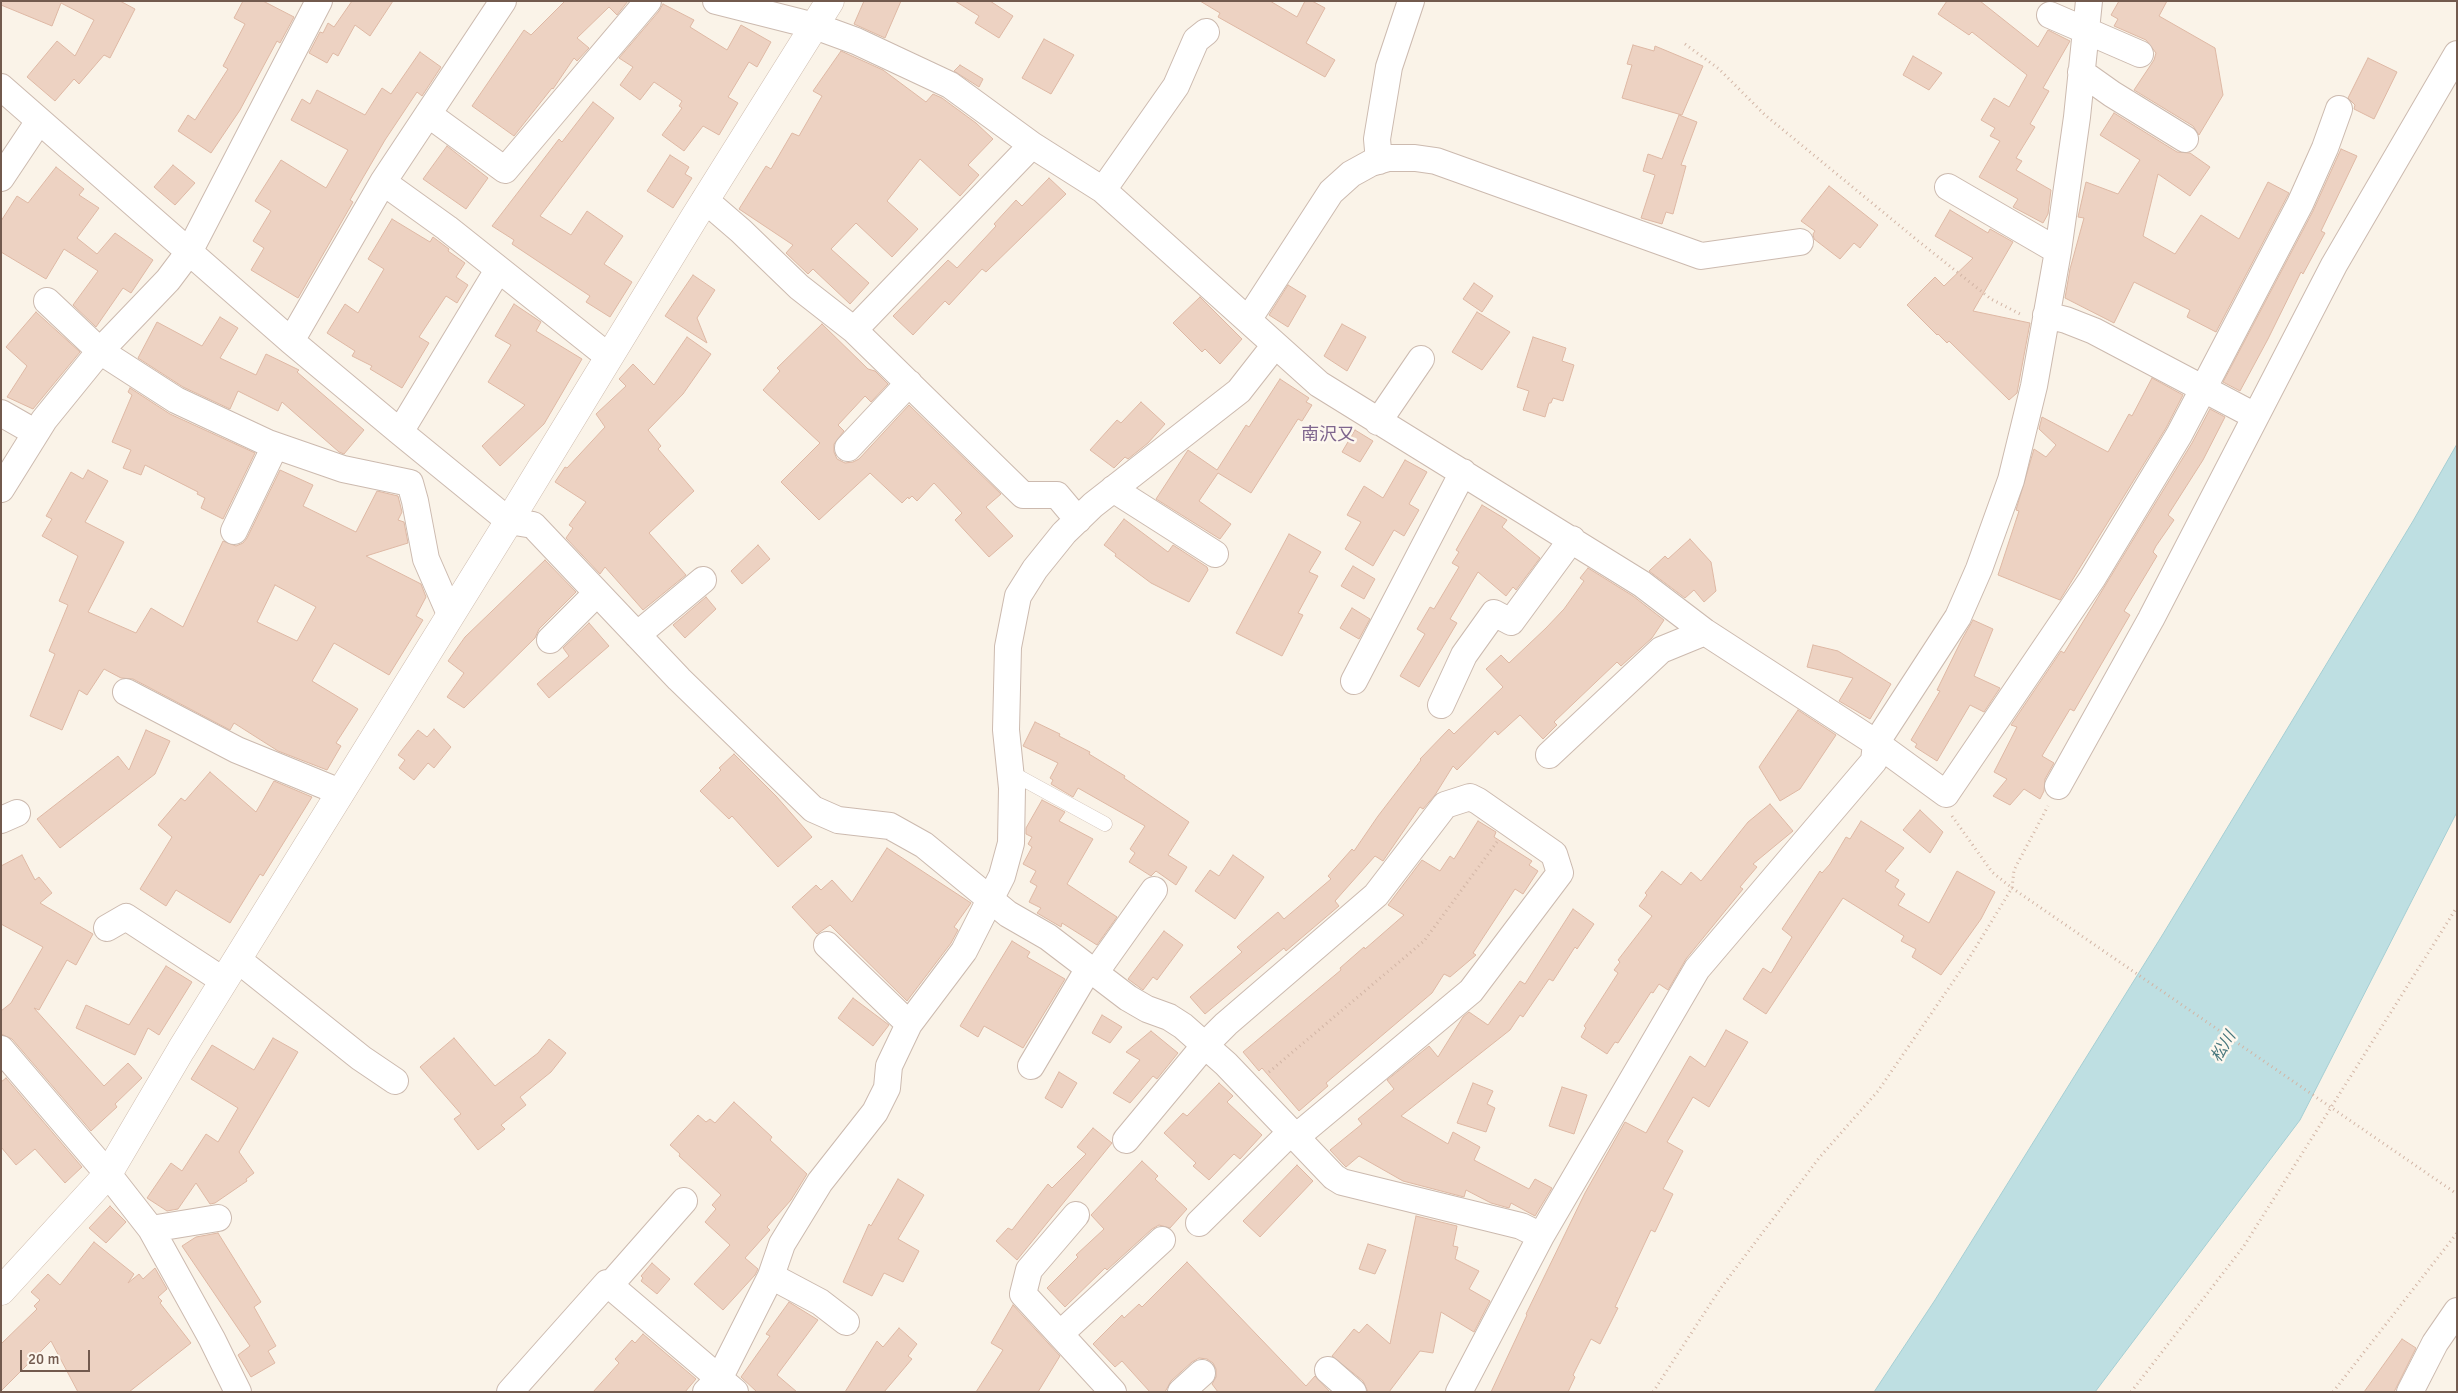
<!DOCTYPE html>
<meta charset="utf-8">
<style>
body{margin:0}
#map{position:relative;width:2458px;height:1393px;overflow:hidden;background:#faf3e8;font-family:Signika,sans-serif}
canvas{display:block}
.frame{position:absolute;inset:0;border:2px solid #725a4e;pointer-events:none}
.scale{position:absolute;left:20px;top:1350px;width:70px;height:22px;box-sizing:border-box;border:2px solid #725a4e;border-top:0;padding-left:6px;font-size:15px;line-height:18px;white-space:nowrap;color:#725a4e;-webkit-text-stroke:4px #fdf7ee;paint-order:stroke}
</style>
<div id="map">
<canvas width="2458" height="1393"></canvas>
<div class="frame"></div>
<div class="scale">20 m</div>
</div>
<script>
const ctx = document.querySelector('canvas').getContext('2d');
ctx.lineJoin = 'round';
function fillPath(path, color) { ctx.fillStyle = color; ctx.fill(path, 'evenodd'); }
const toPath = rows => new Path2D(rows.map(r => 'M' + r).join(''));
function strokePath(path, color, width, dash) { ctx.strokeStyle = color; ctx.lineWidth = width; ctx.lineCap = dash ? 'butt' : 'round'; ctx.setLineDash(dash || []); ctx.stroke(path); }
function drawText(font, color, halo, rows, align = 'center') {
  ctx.font = font + ' Signika,"Noto Sans JP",sans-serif'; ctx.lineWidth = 5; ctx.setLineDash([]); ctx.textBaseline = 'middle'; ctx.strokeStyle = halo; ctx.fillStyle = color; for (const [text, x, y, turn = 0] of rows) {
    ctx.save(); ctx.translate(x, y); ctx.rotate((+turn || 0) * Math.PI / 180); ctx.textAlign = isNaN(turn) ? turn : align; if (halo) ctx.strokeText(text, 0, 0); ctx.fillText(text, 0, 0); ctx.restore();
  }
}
const water = toPath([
 [2457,444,2457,812,2300,1120,2095,1392,1874,1392,1935,1300,2163,934,2413,521,2457,444]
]);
fillPath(water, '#bedfe2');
strokePath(water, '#a5ced3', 1);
const building = toPath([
 [1,1,120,1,135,9,110,58,104,55,79,84,74,79,55,101,27,77,57,41,75,56,94,20,61,3,52,26,1,5,1,1],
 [243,1,263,1,294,17,280,43,277,41,240,110,211,153,178,131,188,115,195,120,228,69,223,66,245,24,234,18,243,1],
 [352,1,393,1,370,36,355,25,338,56,333,53,327,63,309,53,320,32,323,33,328,23,334,27,352,1],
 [565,1,628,1,617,15,609,7,577,38,589,48,577,61,574,58,553,89,552,88,514,136,472,106,524,30,531,35,565,1],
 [864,1,901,1,885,38,854,24,864,1],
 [955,1,990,1,1013,16,999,38,975,23,979,16,955,1],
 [1200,1,1270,1,1297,17,1305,1,1312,1,1325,8,1306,43,1335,60,1325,77,1218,17,1220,13,1200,1],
 [1947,1,1980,1,2038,47,2048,30,2070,41,2043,88,2049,91,2030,124,2035,127,2016,158,2022,161,2016,170,2051,190,2048,214,2043,223,2013,207,2018,199,1979,177,2000,141,1990,136,1995,128,1981,120,1994,98,2009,107,2027,75,1972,32,1969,35,1938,14,1947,1],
 [2119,1,2167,1,2159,16,2215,48,2223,95,2199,135,2193,126,2134,90,2154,60,2156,53,2146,40,2114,26,2118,19,2111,15,2119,1],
 [663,4,694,20,690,27,727,50,741,25,771,42,757,67,749,62,728,97,738,103,719,135,703,126,684,151,662,135,682,108,679,106,682,101,654,82,640,100,620,85,633,67,619,58,659,11,663,4],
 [1044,39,1074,55,1051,94,1022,78,1044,39],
 [1633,45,1654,51,1655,46,1703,66,1682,115,1622,98,1632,65,1627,64,1633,45],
 [841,51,883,70,926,102,933,94,942,98,976,123,993,139,968,165,979,175,960,196,920,159,887,201,918,229,892,257,856,223,831,249,869,283,850,304,813,269,808,274,786,253,793,245,739,209,766,166,771,169,792,133,799,136,822,96,813,91,841,51],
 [420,52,441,67,422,96,417,92,385,140,350,200,353,202,298,298,251,270,264,248,253,241,271,211,255,201,281,160,326,188,348,150,291,120,302,99,310,104,317,90,365,115,382,88,391,94,420,52],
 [1913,56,1942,73,1929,90,1903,75,1913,56],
 [2368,58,2397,72,2374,119,2354,109,2355,105,2348,98,2368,58],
 [960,65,983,79,979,87,954,71,960,65],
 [593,102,614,118,540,216,571,235,587,211,623,236,604,264,632,282,610,317,586,302,590,296,512,244,514,240,492,226,559,139,562,142,593,102],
 [2114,113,2177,152,2190,153,2210,167,2190,196,2158,174,2143,236,2175,254,2201,215,2239,239,2268,182,2289,193,2216,332,2187,317,2190,310,2134,282,2114,323,2065,298,2070,269,2084,218,2078,217,2086,182,2118,194,2140,160,2100,135,2114,113],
 [1679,115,1697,122,1681,165,1686,166,1673,214,1666,212,1662,224,1641,218,1655,175,1643,171,1648,154,1662,159,1679,115],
 [447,146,488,178,466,209,423,179,447,146],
 [2341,149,2357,156,2321,231,2325,233,2303,274,2301,272,2268,339,2240,391,2223,382,2313,211,2341,149],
 [670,155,689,167,685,174,692,178,673,208,647,191,670,155],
 [173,165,195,183,175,205,154,187,173,165],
 [56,167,84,189,79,195,99,208,77,238,97,254,115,233,153,260,131,293,123,288,96,327,73,305,98,271,64,249,46,279,1,252,1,221,17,196,28,203,56,167],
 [1049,178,1066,194,986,272,982,269,949,305,945,301,913,335,893,316,948,260,957,268,996,226,994,224,1016,200,1022,206,1049,178],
 [1829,186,1878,225,1860,248,1854,243,1840,259,1814,239,1813,234,1815,231,1801,221,1829,186],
 [1950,210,1988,233,1990,229,2013,242,1973,311,2030,323,2017,393,2009,400,1949,341,1947,343,1938,334,1937,335,1907,305,1935,277,1944,286,1973,258,1935,236,1950,210],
 [392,219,430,242,433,237,449,249,448,251,465,263,456,277,468,285,457,303,446,296,419,337,429,343,402,388,370,369,372,366,352,356,355,351,327,333,345,304,358,313,384,269,368,259,392,219],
 [693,275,715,290,697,318,707,343,665,316,693,275],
 [1474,283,1493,296,1482,312,1463,299,1474,283],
 [1288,285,1306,296,1288,327,1269,315,1288,285],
 [1200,297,1242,339,1220,364,1205,349,1202,352,1173,323,1200,297],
 [514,304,541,322,536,331,582,359,544,424,500,466,482,446,525,405,488,382,511,345,495,336,514,304],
 [36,312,80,352,33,409,7,397,27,366,6,347,36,312],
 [1477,312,1510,332,1482,370,1452,352,1477,312],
 [220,317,238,328,220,358,256,375,266,354,299,370,297,372,364,430,344,454,339,452,282,402,278,411,238,391,230,409,183,387,138,358,157,322,202,346,220,317],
 [822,324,868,369,875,371,888,384,871,402,865,396,838,425,844,431,834,444,834,452,837,459,845,463,853,462,859,459,909,405,1001,494,986,507,1013,536,989,557,955,520,962,513,934,483,917,501,912,496,909,499,908,497,902,503,870,473,819,520,781,482,820,443,763,390,780,371,777,368,822,324],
 [1342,324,1366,337,1347,371,1324,356,1342,324],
 [687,337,711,354,683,394,648,430,661,446,658,449,694,491,649,533,686,575,643,610,605,567,600,574,566,538,573,528,569,525,586,502,555,482,565,467,567,468,605,427,596,414,626,386,619,379,633,364,654,385,687,337],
 [1533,337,1566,348,1562,361,1574,365,1563,401,1553,398,1551,403,1549,403,1545,417,1523,410,1529,391,1517,387,1533,337],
 [2152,378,2183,395,2166,428,2060,600,1998,575,2019,511,2016,510,2034,449,2046,457,2056,445,2039,429,2042,417,2108,452,2129,414,2132,416,2152,378],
 [1280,379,1309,398,1306,402,1312,405,1302,421,1298,419,1251,493,1218,473,1199,501,1231,524,1220,539,1156,499,1188,450,1217,470,1246,425,1249,427,1280,379],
 [130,388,170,414,255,453,223,519,201,508,205,498,197,494,198,492,145,465,141,475,123,468,131,450,112,442,132,395,128,392,130,388],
 [1141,402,1165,424,1148,443,1128,459,1125,457,1114,468,1090,450,1117,420,1121,423,1141,402],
 [2210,409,2225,417,2203,460,2168,515,2174,520,2156,546,2153,552,2157,556,2124,611,2130,615,2074,711,2070,709,2042,756,2054,763,2045,779,2044,791,2040,799,2024,789,2010,805,1993,796,2007,779,1994,772,2017,727,2011,725,2061,651,2064,653,2192,443,2210,409],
 [1355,430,1373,441,1360,462,1342,452,1355,430],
 [1405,460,1427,472,1409,504,1419,510,1404,536,1394,530,1373,566,1345,549,1361,522,1347,515,1364,486,1383,498,1405,460],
 [88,470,108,481,85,522,124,542,88,612,136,633,151,608,183,627,223,541,236,546,243,543,247,538,280,470,313,485,303,506,356,532,377,491,398,496,402,512,398,520,404,522,408,543,366,556,421,584,426,597,416,616,423,620,389,675,334,643,312,681,358,709,336,743,341,746,327,770,278,751,234,723,230,730,133,679,121,678,104,669,87,695,79,690,62,730,30,716,55,654,49,651,68,605,59,601,78,556,42,536,52,519,46,516,71,472,83,479,88,470],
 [275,585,316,607,297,641,257,622,275,585],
 [1482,505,1507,520,1502,527,1540,558,1516,590,1513,587,1506,596,1478,572,1450,619,1457,623,1419,687,1400,676,1425,634,1417,629,1430,607,1434,609,1459,567,1452,563,1459,552,1456,550,1482,505],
 [1124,519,1168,552,1173,545,1207,567,1208,570,1189,602,1151,583,1115,556,1116,554,1104,545,1124,519],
 [1289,534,1321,552,1309,572,1318,576,1298,613,1303,615,1282,656,1236,633,1289,534],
 [1690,539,1711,562,1716,591,1704,602,1694,590,1685,598,1649,571,1665,556,1668,559,1690,539],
 [758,545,770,559,742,584,731,571,758,545],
 [545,560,576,592,539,629,535,638,464,708,447,697,464,673,448,661,465,637,545,560],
 [1353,566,1375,579,1364,599,1341,586,1353,566],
 [1588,568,1633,596,1664,620,1652,638,1621,666,1617,662,1554,722,1557,725,1543,739,1520,715,1498,735,1495,731,1457,770,1453,766,1435,795,1423,809,1420,807,1383,861,1375,856,1335,901,1339,906,1286,951,1284,948,1205,1014,1190,997,1242,952,1237,947,1278,912,1284,919,1331,879,1328,876,1352,849,1354,851,1378,816,1421,760,1420,759,1449,729,1454,734,1503,687,1486,669,1501,655,1509,663,1546,628,1564,609,1584,581,1580,578,1588,568],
 [706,597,716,609,685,638,673,625,706,597],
 [1352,608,1370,619,1359,639,1340,628,1352,608],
 [1973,620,1993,629,1974,676,2000,688,1984,712,1970,705,1937,761,1915,747,1917,744,1911,740,1940,691,1937,690,1961,641,1973,620],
 [589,623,609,646,549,698,537,684,569,656,563,648,589,623],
 [1813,645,1838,651,1891,684,1870,719,1839,701,1853,678,1807,667,1813,645],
 [1798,710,1836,735,1800,789,1780,801,1759,767,1798,710],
 [1035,722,1060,734,1059,736,1090,752,1089,754,1125,776,1124,778,1189,822,1168,855,1187,867,1176,885,1156,871,1151,876,1129,862,1135,853,1130,849,1145,826,1078,788,1073,797,1051,784,1053,780,1050,778,1058,763,1023,746,1035,722],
 [434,729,451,747,434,768,428,763,414,780,399,768,405,760,398,755,418,730,427,737,434,729],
 [146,730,170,741,155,774,60,848,37,819,118,756,129,770,146,730],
 [734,754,776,796,812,837,778,867,732,816,729,819,700,791,721,770,719,768,734,754],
 [210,772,256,812,274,781,312,797,263,876,260,874,230,923,176,890,166,906,140,889,172,837,158,825,181,798,185,801,210,772],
 [1042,800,1065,812,1059,821,1093,839,1067,884,1117,917,1097,945,1062,923,1061,927,1037,913,1041,908,1029,902,1037,886,1030,882,1036,871,1023,864,1032,847,1028,844,1032,837,1026,834,1026,828,1042,800],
 [1770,804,1793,831,1753,864,1757,867,1740,887,1743,889,1686,959,1668,990,1659,984,1653,993,1651,992,1618,1043,1615,1042,1607,1054,1581,1037,1586,1028,1584,1026,1618,973,1614,970,1620,962,1618,960,1652,916,1639,906,1647,895,1645,893,1662,871,1681,885,1691,872,1701,881,1748,822,1770,804],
 [1920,810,1943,832,1930,853,1903,830,1920,810],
 [1478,821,1496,832,1494,837,1532,861,1529,865,1538,871,1523,894,1515,889,1473,953,1476,955,1450,977,1444,974,1432,993,1326,1083,1328,1086,1299,1111,1262,1068,1259,1071,1243,1052,1341,970,1340,968,1364,947,1365,949,1404,915,1388,905,1422,860,1440,871,1450,856,1454,859,1478,821],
 [1861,821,1904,848,1885,871,1899,880,1895,887,1905,894,1898,905,1929,923,1957,871,1995,892,1981,919,1941,975,1912,957,1916,949,1901,941,1904,936,1843,898,1766,1014,1743,999,1763,968,1771,973,1792,937,1782,929,1820,871,1822,873,1830,864,1846,837,1850,839,1861,821],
 [887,848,971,903,954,927,958,930,951,943,907,1001,830,925,817,934,792,907,816,885,821,890,832,880,852,902,887,848],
 [22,855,35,880,39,877,52,893,40,903,93,934,76,965,67,960,39,1010,34,1008,104,1086,128,1063,142,1078,115,1104,117,1107,91,1131,12,1039,1,1034,1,1011,11,1003,43,947,1,924,1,866,22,855],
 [1233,855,1264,877,1235,919,1195,891,1210,870,1219,876,1233,855],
 [1573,909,1594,924,1577,949,1575,947,1553,981,1549,979,1523,1017,1520,1015,1510,1030,1401,1116,1448,1144,1453,1132,1480,1147,1474,1160,1529,1189,1535,1179,1552,1188,1535,1216,1511,1203,1509,1208,1491,1203,1466,1190,1464,1197,1403,1181,1359,1156,1346,1167,1344,1165,1330,1150,1362,1124,1358,1119,1394,1089,1387,1080,1429,1046,1438,1057,1463,1017,1469,1012,1488,1025,1520,981,1525,984,1573,909],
 [1164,931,1183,945,1157,980,1153,977,1143,990,1128,979,1164,931],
 [1012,941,1030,952,1027,957,1065,979,1023,1048,984,1026,978,1037,960,1026,1012,941],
 [166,966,192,982,159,1035,148,1028,135,1055,76,1028,86,1005,129,1025,166,966],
 [853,998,889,1025,873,1046,838,1018,853,998],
 [1102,1015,1122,1027,1110,1043,1092,1033,1102,1015],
 [1726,1030,1748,1042,1709,1107,1693,1097,1667,1142,1683,1151,1663,1189,1673,1194,1655,1232,1651,1230,1615,1307,1618,1308,1600,1344,1591,1339,1573,1375,1575,1377,1568,1392,1491,1392,1527,1315,1526,1314,1585,1193,1625,1122,1646,1133,1690,1056,1705,1067,1726,1030],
 [1151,1031,1178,1053,1157,1079,1153,1076,1130,1103,1113,1093,1140,1060,1126,1052,1151,1031],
 [273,1038,298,1052,239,1152,254,1173,246,1179,247,1181,215,1203,210,1204,196,1183,178,1209,167,1211,147,1198,171,1163,182,1171,206,1134,218,1142,238,1108,191,1079,212,1045,254,1070,273,1038],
 [454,1038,495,1086,538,1053,549,1039,566,1053,551,1072,520,1097,526,1105,501,1125,505,1129,478,1150,454,1119,461,1114,420,1067,454,1038],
 [1059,1072,1077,1083,1062,1108,1045,1098,1059,1072],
 [6,1078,82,1167,65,1183,35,1149,16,1165,1,1147,1,1082,6,1078],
 [1219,1083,1233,1096,1227,1102,1262,1135,1240,1159,1234,1154,1209,1180,1193,1166,1196,1163,1164,1133,1183,1113,1187,1116,1219,1083],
 [1473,1083,1493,1091,1487,1104,1495,1108,1486,1132,1457,1123,1473,1083],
 [1562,1087,1587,1095,1574,1134,1549,1126,1562,1087],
 [734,1102,772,1137,770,1140,807,1174,791,1200,767,1227,770,1230,745,1258,758,1269,755,1275,723,1310,694,1284,730,1245,705,1222,716,1209,712,1205,721,1195,679,1156,680,1154,670,1145,698,1115,706,1122,710,1119,715,1123,734,1102],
 [1093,1128,1112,1143,1017,1260,996,1241,1008,1228,1012,1230,1048,1184,1052,1188,1086,1154,1077,1147,1093,1128],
 [1142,1161,1158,1176,1155,1179,1187,1209,1170,1228,1159,1225,1152,1229,1107,1270,1105,1268,1065,1307,1047,1288,1078,1257,1076,1255,1104,1229,1091,1215,1142,1161],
 [1297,1165,1313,1181,1260,1237,1243,1221,1297,1165],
 [898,1179,924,1195,898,1239,919,1251,903,1282,884,1273,872,1296,843,1282,869,1224,871,1226,898,1179],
 [110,1206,126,1222,106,1243,89,1228,110,1206],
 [1416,1216,1457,1226,1453,1246,1458,1247,1455,1259,1479,1271,1469,1289,1490,1301,1474,1332,1441,1312,1433,1353,1420,1351,1389,1392,1368,1392,1363,1381,1332,1356,1354,1329,1359,1333,1367,1324,1390,1344,1416,1216],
 [218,1233,261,1302,254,1307,276,1346,268,1351,275,1363,251,1377,238,1355,250,1346,182,1246,196,1237,218,1233],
 [94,1242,134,1274,128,1283,139,1274,143,1279,155,1268,167,1289,158,1297,162,1301,160,1303,191,1343,129,1392,78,1392,51,1341,1,1391,1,1344,37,1309,34,1306,40,1300,31,1292,48,1274,60,1285,94,1242],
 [1368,1244,1386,1250,1375,1274,1359,1269,1368,1244],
 [1187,1262,1306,1386,1315,1376,1330,1392,1218,1392,1212,1384,1216,1377,1216,1369,1213,1363,1207,1359,1199,1358,1192,1362,1171,1381,1165,1392,1150,1392,1122,1361,1115,1367,1093,1344,1122,1315,1124,1318,1139,1304,1142,1307,1187,1262],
 [652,1263,670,1279,657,1294,641,1281,643,1278,641,1276,652,1263],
 [789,1302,818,1320,777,1375,797,1392,757,1392,741,1377,770,1336,766,1334,789,1302],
 [1013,1305,1060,1356,1038,1392,976,1392,1003,1350,991,1343,1013,1305],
 [899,1328,917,1344,908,1356,912,1359,884,1392,845,1392,877,1341,883,1347,899,1328],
 [643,1334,696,1379,685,1392,593,1392,619,1363,615,1359,632,1340,635,1343,643,1334],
 [2402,1339,2416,1348,2394,1392,2364,1392,2402,1339]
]);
fillPath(building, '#edd2c2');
strokePath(building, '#deb8a4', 1);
const lane = toPath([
 [1010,772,1105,824]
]);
const street = toPath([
 [716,1,815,26,856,41,950,85,1032,145,1103,190,1319,384,1642,584,1705,632,1876,743,1946,794,2092,579,2179,435,2300,204,2325,148,2339,109],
 [2050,15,2140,54],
 [2081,72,2112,94,2185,139],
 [1,87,291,341,400,432,509,521,533,525,679,679,813,809,838,820,890,826,924,845,1008,914,1048,937,1128,998,1147,1009,1169,1017,1183,1026,1226,1064,1334,1177,1342,1182,1521,1226,1541,1236],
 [428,114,505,170,648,1],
 [1379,161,1377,139,1389,67,1411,1],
 [1,178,39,121],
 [383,182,447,228,609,357],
 [1948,187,2058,251],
 [1103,190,1176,86,1196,40,1206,32],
 [705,200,741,231,799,287,854,330,1023,495,1057,495,1078,520],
 [47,301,100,351,176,400,268,443,343,469,410,483,415,501,426,559,450,614],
 [2046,315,2066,320,2094,331,2255,416],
 [1248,320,1331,192,1351,174,1371,163,1388,158,1415,158,1436,161,1701,256,1800,242],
 [854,330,1032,145],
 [291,341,383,182,503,1],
 [1,413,36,433],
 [1378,422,1421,359],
 [400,432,498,270],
 [848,448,909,383],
 [1,489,44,420,100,351,168,280,189,252,319,1],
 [1113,489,1215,554],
 [234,531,275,446],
 [637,635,703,580],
 [550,640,597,593],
 [1354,681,1463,472],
 [126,692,237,750,340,792],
 [1441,705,1464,655,1494,613,1511,622,1572,539],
 [1549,755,1661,650,1705,632],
 [2058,786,2151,619,2334,265,2457,54],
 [1,820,17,813],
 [107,928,126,917,224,981],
 [827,945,909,1024],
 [237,959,361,1058,395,1081],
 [1095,973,1154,890],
 [1,1049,108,1174,151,1229,212,1339,238,1392],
 [1031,1066,1089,968],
 [1126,1140,1205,1045,1226,1024,1376,895,1445,805,1470,797,1478,801,1554,854,1560,873,1471,991,1296,1137],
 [1076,1215,1029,1270,1023,1294,1113,1392],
 [1199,1223,1291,1132],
 [151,1229,218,1218],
 [771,1276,820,1302,846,1322],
 [610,1285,684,1201],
 [1060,1334,1162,1240],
 [1328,1370,1353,1392],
 [510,1392,607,1283,735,1392],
 [706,1392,719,1379,771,1276,782,1244,820,1182,875,1112,887,1088,889,1066,909,1024,964,951,1002,876,1011,843,1012,788,1006,730,1008,647,1018,596,1035,569,1064,533,1093,505,1239,391,1275,345],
 [1181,1392,1202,1373],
 [1459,1392,1541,1236,1697,969,1874,761,1876,743,1958,617,1979,569,2011,480,2034,386,2058,251,2077,117,2089,1],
 [2410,1392,2435,1343,2457,1311]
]);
const secondary = toPath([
 [1,1291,108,1174,181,1050,509,521,694,218,830,1]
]);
strokePath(lane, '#ccbaaf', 15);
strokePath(street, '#ccbaaf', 28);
strokePath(secondary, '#cebbad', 29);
strokePath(toPath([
 [1685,44,1719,69,1765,115,1917,240,1991,299,2022,315],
 [1952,816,1992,872,2012,888],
 [1269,1072,1424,941,1497,842],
 [1653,1392,1720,1289,1819,1158,1878,1091,1968,960,2012,888,2014,870,2048,806],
 [2131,1392,2244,1246,2457,907],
 [2333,1392,2457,1233]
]), '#d2b5a5', 3, [1, 4]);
strokePath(lane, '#fff', 14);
strokePath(street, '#fff', 26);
strokePath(secondary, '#fff', 28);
strokePath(toPath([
 [2012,888,2457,1194]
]), '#d2b5a5', 3, [1, 4]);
drawText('italic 16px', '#47767c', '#fdf7ee', [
 ["松川",2224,1047,-59]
]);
drawText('18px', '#7f668e', '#fdf7ee', [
 ["南沢又",1328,435]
]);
</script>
